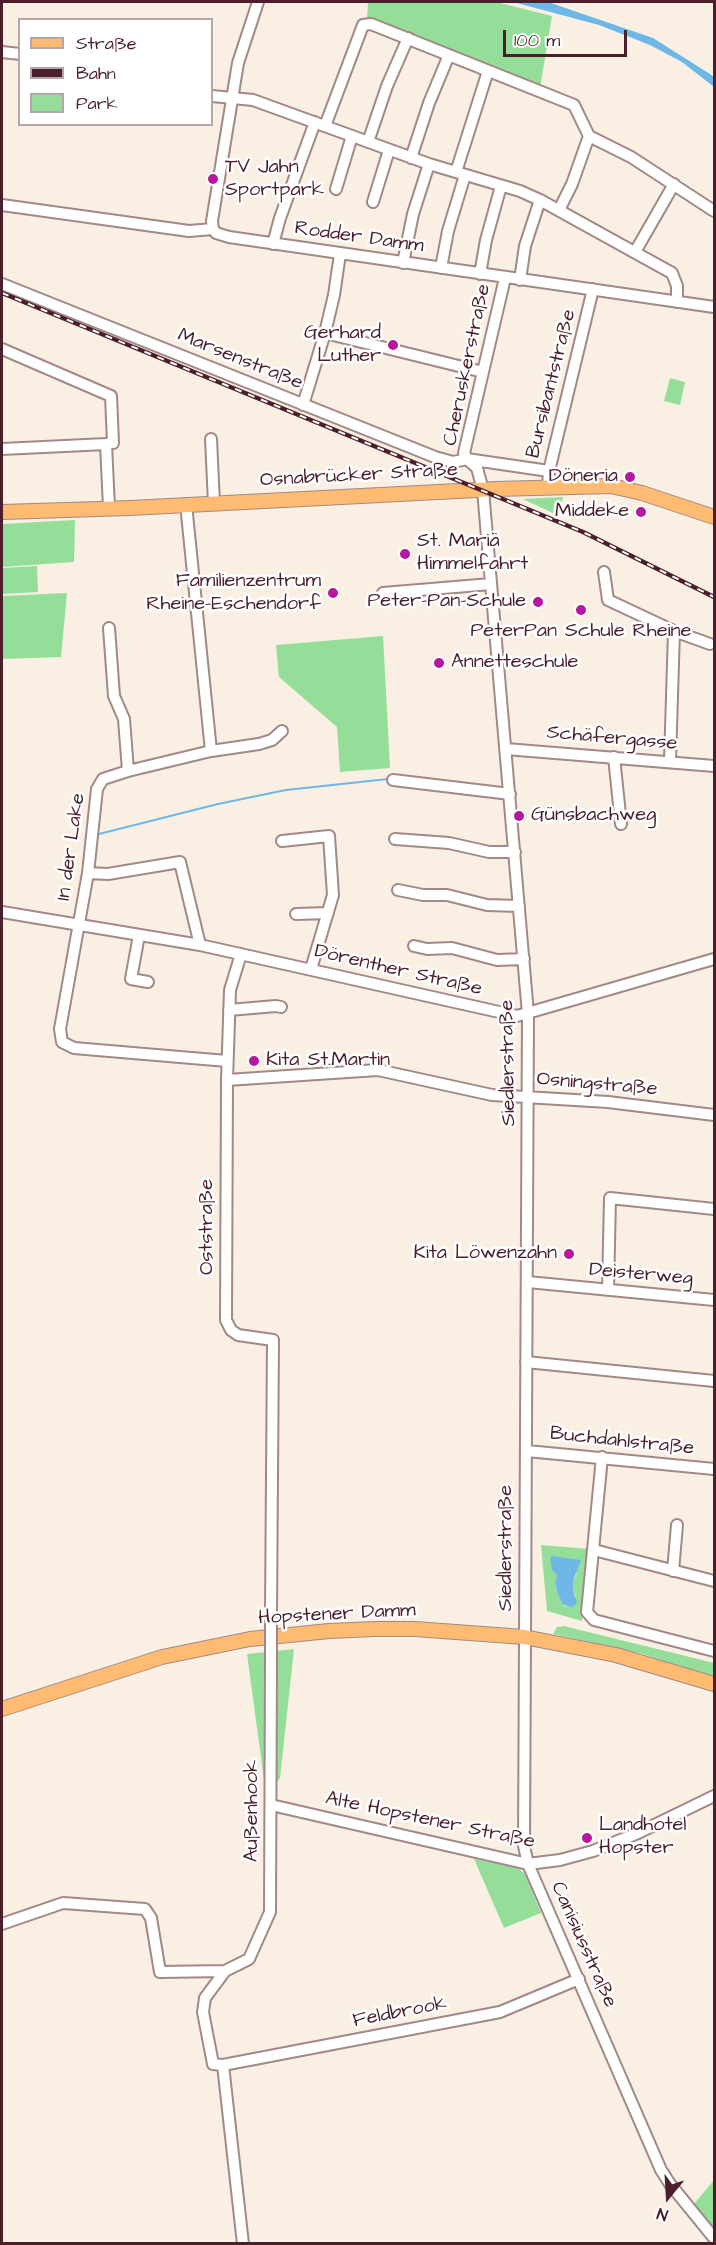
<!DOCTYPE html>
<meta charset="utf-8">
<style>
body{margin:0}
#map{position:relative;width:716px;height:2245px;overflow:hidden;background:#f9f0e3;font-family:"Architects Daughter",sans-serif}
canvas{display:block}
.frame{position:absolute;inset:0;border:3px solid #4a1f2b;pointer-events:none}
.legend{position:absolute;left:18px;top:18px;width:195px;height:108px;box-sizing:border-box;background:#fff;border:2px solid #b7a5aa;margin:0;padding:8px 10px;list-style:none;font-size:18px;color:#4a1f2b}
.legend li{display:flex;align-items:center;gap:12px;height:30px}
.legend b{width:30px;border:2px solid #b7a5aa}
.north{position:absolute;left:638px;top:2167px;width:60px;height:60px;-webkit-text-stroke:4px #fff;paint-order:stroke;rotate:198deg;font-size:16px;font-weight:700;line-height:24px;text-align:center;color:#4a1f2b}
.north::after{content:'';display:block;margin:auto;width:21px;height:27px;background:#4a1f2b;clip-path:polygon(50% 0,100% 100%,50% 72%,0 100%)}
.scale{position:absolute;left:503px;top:30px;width:124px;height:27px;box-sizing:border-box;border:3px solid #4a1f2b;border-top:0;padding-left:8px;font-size:18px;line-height:21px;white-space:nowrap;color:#4a1f2b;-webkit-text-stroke:4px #fff;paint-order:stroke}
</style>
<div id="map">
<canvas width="716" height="2245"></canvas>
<div class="frame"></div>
<ul class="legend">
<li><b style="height:8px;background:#ffbb71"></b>Straße</li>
<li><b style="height:8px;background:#4a1f2b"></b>Bahn</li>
<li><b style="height:16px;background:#95de99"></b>Park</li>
</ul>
<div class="north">N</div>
<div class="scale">100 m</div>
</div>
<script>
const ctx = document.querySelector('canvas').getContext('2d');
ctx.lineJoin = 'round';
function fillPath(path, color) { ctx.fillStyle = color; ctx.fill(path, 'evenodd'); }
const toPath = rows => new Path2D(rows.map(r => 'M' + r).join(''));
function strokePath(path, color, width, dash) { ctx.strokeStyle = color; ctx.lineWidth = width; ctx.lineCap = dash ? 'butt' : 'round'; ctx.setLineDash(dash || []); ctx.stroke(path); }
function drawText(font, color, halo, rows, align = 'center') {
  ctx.font = font + ' "Architects Daughter",sans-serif'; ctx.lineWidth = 5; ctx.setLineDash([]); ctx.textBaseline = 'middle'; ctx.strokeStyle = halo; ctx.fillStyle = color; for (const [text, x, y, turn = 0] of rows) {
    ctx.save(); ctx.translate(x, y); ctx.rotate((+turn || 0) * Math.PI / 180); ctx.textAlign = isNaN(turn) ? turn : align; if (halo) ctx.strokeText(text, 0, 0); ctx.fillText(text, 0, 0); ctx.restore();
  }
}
fillPath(toPath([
 [368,2,496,2,552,16,540,88,367,19],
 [670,378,685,382,680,405,664,401],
 [563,497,559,516,523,499],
 [75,520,74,562,2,567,2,524],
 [37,566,38,592,2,594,2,568],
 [67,593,61,657,2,659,2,596],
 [383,636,390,768,340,772,337,727,279,677,276,645],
 [541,1545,590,1549,582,1621,547,1611],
 [577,1573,573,1581,573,1590,576,1596,566,1607,563,1605,557,1592,555,1582,557,1575],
 [564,1626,714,1663,714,1678,643,1654,553,1634,557,1627],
 [294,1649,280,1778,266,1795,247,1654],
 [474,1859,518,1868,525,1874,541,1913,504,1928],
 [714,2180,714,2229,694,2204]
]), '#95de99');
fillPath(toPath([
 [513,2,548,2,653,38,713,76,714,87,682,62,650,45,599,25],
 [552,1556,581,1560,573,1581,573,1590,577,1603,572,1607,563,1605,557,1592,555,1582,557,1575,552,1570,550,1558]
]), '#6eb7e6');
strokePath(toPath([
 [99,834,218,804,286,790,388,779]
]), '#6eb7e6', 2);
const minor = toPath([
 [2,52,20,54],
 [212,96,253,100,429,164,520,191,540,200,672,273,677,286,677,302],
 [325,126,363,25,371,24,574,105,589,136,631,157,714,211],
 [368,142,387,86,408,38],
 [411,158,429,103,449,55],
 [456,172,488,71],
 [336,189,352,136],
 [373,202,389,150],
 [2,205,189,231,213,229,216,233,229,237,714,307],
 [559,210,572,184,589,136],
 [213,229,212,221,238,63,258,2],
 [273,244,280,218,315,122],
 [635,252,674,184],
 [403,263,413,214,429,164],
 [441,268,448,231,465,175],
 [480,274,486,240,501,186],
 [505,278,464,453,467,459,477,468,483,490,528,1014,524,1846,528,1864,661,2170,670,2184,714,2238],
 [520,280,525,246,540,200],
 [2,284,435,457,453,462,467,459,549,471],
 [325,333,483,372],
 [2,349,111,396,113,443,106,444,109,507],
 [303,405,325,333,334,295,340,254],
 [211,439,214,503],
 [2,449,106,444],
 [548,487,549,471,593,289],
 [186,504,211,751,128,771,103,779,97,789,88,873,60,1029,62,1042,74,1048,227,1061],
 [604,572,608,600,674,631,670,761],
 [383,593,491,584],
 [109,628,114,696,124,719,128,771],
 [674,631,710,644],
 [506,749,714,766],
 [211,751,259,744,272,740,282,731],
 [614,757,621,824],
 [393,780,510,794],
 [395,839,449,843,489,852,515,852],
 [282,841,329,836,333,895,311,969],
 [88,873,108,874,180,862,200,945],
 [398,890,423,895,447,895,487,905,519,906],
 [2,912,200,945,517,1016,714,959],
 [296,914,328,913],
 [139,935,131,979,148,982],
 [414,946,427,949,452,948,497,960,524,959],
 [241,954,230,990,227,1080,226,1320,231,1330,238,1335,273,1340,271,1613],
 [229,1010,276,1006,281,1007],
 [227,1080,378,1070,492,1095,608,1102,714,1115],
 [528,1282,714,1300],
 [608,1290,610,1198,714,1209],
 [526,1362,714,1381],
 [527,1451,714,1469],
 [602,1457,587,1612,594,1620,714,1651],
 [594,1550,714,1581],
 [673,1571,677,1525],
 [271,1805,528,1864,560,1860,593,1851,638,1833,714,1796],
 [2,1924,63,1903,145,1909,151,1918,160,1972,225,1971],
 [223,2065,500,2012,579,1979],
 [243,2244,223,2065,213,2064,203,2012,205,1998,225,1971,249,1959,270,1912,271,1663]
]);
const major = toPath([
 [2,512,130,508,496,489,611,486,642,493,714,517],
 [2,1709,162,1657,250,1639,329,1631,375,1629,415,1629,524,1637,616,1655,714,1684]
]);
strokePath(minor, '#a28887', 14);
strokePath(major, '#a28887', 16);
strokePath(minor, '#fff', 10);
strokePath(major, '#ffbb71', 14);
const rail = toPath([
 [2,293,583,532,714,597]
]);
strokePath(rail, '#4a1f2b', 4.5);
strokePath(rail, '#fff', 2, [7]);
const minorBridge = toPath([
 [271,1613,271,1663]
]);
strokePath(minorBridge, '#a28887', 14, []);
strokePath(minorBridge, '#fff', 10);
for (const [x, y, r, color] of [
 [213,179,6,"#b5179e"],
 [393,345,6,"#b5179e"],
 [630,477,6,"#b5179e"],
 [641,512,6,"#b5179e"],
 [405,554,6,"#b5179e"],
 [333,593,6,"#b5179e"],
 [538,602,6,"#b5179e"],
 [581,610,6,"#b5179e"],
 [439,663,6,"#b5179e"],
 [519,816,6,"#b5179e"],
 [254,1061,6,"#b5179e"],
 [569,1254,6,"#b5179e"],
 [587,1838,6,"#b5179e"]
]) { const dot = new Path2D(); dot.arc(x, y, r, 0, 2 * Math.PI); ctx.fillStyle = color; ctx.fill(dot); strokePath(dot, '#fff', 2); }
drawText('20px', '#4a1f2b', '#fff', [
 ["TV Jahn",225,168],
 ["Sportpark",225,191],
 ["Gerhard",381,334,"right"],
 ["Luther",381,357,"right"],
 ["Döneria",618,477,"right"],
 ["Middeke",629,512,"right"],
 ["St. Mariä",417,542],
 ["Himmelfahrt",417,565],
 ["Familienzentrum",321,582,"right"],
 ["Rheine-Eschendorf",321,605,"right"],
 ["Peter-Pan-Schule",526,602,"right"],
 ["PeterPan Schule Rheine",581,632,"center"],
 ["Annetteschule",451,663],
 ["Günsbachweg",531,816],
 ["Kita St.Martin",266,1061],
 ["Kita Löwenzahn",557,1254,"right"],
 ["Landhotel",599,1826],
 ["Hopster",599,1849]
], 'left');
drawText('20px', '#4a1f2b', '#fff', [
 ["Rodder Damm",359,238,8],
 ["Marsenstraße",240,360,22],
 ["Cheruskerstraße",468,365,-78],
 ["Bursibantstraße",552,384,-76],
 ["Osnabrücker Straße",359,476,-3],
 ["Schäfergasse",612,739,5],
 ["In der Lake",72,847,-82],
 ["Dörenther Straße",398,971,13],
 ["Siedlerstraße",509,1063,-91],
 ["Osningstraße",597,1085,5],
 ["Oststraße",208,1227,-90],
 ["Deisterweg",641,1275,5],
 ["Buchdahlstraße",622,1442,6],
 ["Siedlerstraße",507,1548,-90],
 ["Hopstener Damm",337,1615,-3],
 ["Außenhook",253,1811,-90],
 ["Alte Hopstener Straße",430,1821,12],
 ["Canisiusstraße",583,1945,66],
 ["Feldbrook",400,2013,-11]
]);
</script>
